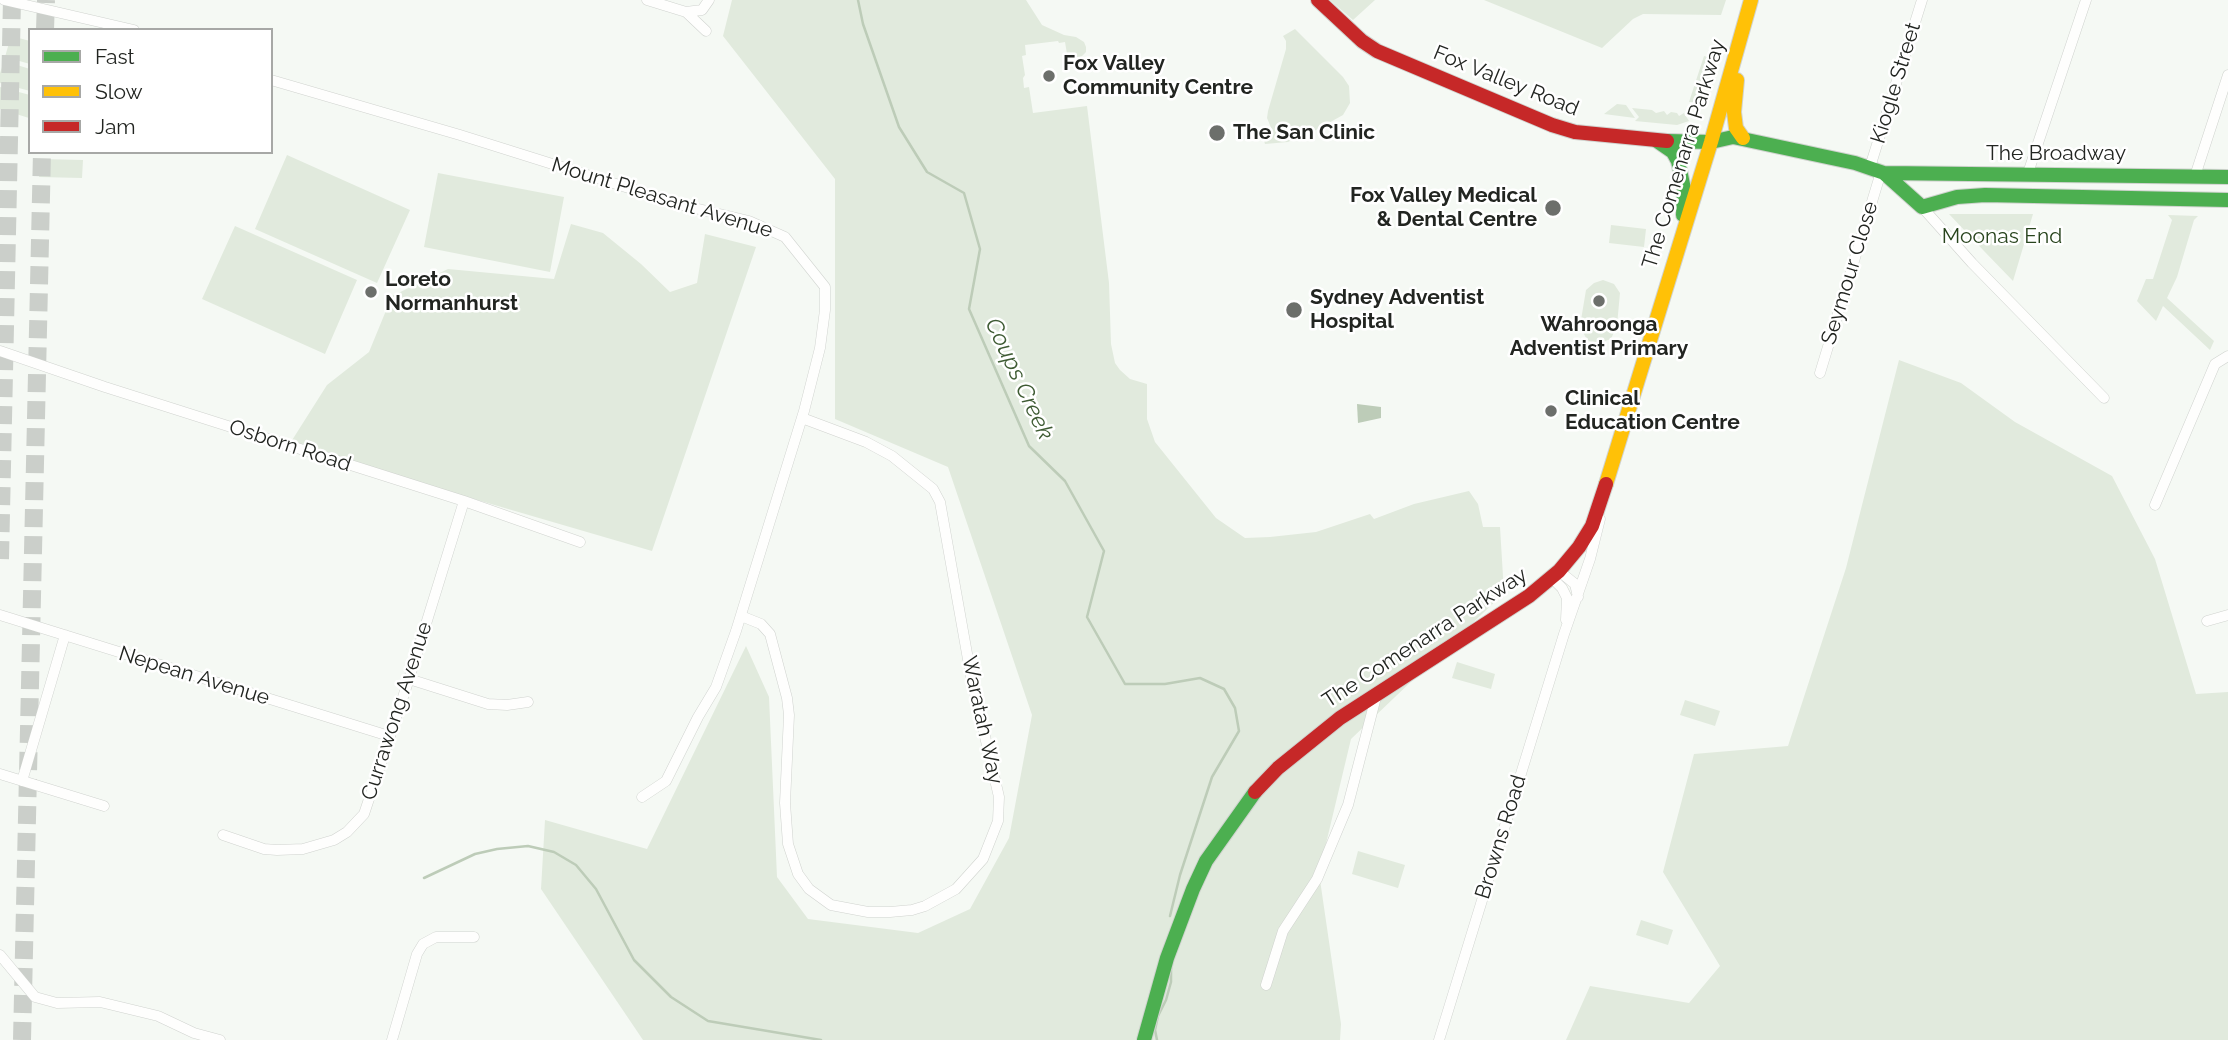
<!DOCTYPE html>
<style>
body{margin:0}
#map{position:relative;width:2228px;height:1040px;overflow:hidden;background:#f5f9f4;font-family:Raleway,sans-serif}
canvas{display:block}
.legend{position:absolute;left:28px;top:28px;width:245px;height:126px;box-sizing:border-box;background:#fff;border:2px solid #a7a8a6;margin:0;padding:9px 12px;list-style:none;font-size:21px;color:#222521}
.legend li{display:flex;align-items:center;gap:14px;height:35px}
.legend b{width:35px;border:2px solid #a7a8a6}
</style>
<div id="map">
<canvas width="2228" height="1040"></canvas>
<ul class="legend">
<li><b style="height:9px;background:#4caf50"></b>Fast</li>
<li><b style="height:9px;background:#ffc107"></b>Slow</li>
<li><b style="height:9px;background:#c62828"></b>Jam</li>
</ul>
</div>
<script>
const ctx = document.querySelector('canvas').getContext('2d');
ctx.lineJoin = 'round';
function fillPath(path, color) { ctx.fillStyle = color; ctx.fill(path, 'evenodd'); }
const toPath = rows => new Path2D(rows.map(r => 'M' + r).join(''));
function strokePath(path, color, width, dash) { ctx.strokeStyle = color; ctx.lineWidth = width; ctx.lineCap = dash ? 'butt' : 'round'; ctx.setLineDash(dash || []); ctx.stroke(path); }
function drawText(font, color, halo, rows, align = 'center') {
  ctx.font = font + ' Raleway,sans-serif'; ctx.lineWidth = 5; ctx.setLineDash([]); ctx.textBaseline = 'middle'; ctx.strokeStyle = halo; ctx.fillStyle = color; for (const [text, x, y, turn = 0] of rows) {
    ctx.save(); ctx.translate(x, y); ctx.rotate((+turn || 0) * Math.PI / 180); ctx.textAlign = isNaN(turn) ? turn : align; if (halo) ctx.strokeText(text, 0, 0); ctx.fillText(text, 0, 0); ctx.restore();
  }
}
fillPath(toPath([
 [732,0,1026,0,1042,25,1064,35,1076,37,1084,42,1086,47,1086,52,1073,65,1069,66,1065,42,1059,43,1058,41,1025,45,1026,55,1022,56,1025,75,1023,78,1024,88,1029,87,1033,113,1087,106,1109,283,1111,344,1115,363,1120,370,1130,379,1147,384,1147,419,1155,442,1216,518,1245,538,1270,537,1316,532,1370,514,1374,519,1414,504,1469,491,1478,504,1483,527,1500,527,1504,593,1351,739,1319,873,1341,1024,1340,1040,643,1040,541,889,545,820,647,849,746,646,769,697,777,877,808,919,918,933,970,909,1009,838,1032,715,948,467,835,419,835,179,723,36],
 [1330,0,1375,0,1353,20],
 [1484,0,1726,0,1721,15,1643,14,1633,19,1602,48],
 [1295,29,1343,77,1349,86,1350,103,1343,115,1305,136,1303,134,1288,142,1265,144,1262,133,1272,130,1267,118,1268,111,1286,49,1286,41,1283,36],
 [11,36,30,41,30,64,5,57],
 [1704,56,1711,58,1698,102,1689,102],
 [4,61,30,69,30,91,0,83,0,73],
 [0,87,30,95,29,118,0,109],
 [1617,104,1626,105,1635,118,1604,114],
 [1632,108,1652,110,1656,113,1664,111,1667,115,1671,112,1677,113,1679,116,1684,113,1689,121,1677,125,1635,121,1639,117],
 [287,155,410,210,377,283,255,229],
 [40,159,83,160,82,178,39,177],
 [438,173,564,197,550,272,424,247],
 [1949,214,2033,214,2013,281,1984,251],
 [2168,215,2198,216,2194,220,2177,277,2167,298,2214,341,2210,350,2163,306,2156,321,2137,301,2146,279,2153,279,2172,220],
 [571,224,603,233,641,264,670,292,697,283,705,234,756,247,652,551,289,445,327,385,369,352,392,296,448,269,554,279],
 [1611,225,1646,229,1644,247,1609,243],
 [235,226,357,280,325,354,202,299],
 [1603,280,1614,284,1620,293,1617,325,1611,339,1596,344,1587,340,1580,326,1586,290,1594,283],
 [1899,360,1961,383,2015,422,2112,476,2155,559,2196,694,2228,692,2228,1040,1566,1040,1590,986,1689,1003,1720,966,1663,872,1694,754,1788,746,1846,568],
 [1457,662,1495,674,1491,689,1452,678],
 [1685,700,1720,711,1715,726,1680,715],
 [1358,851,1405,865,1398,888,1352,874],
 [1641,920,1673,930,1668,945,1636,935]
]), '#e1eadd');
fillPath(toPath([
 [1357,404,1381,407,1381,418,1358,423]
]), '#bdccb8');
strokePath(toPath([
 [858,0,863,24,899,127,927,172,964,193,980,249,969,309,1029,446,1065,481,1104,551,1087,617,1125,684,1165,684,1200,678,1224,689,1235,708,1239,731,1212,777,1180,875,1170,916],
 [424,878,475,854,497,849,528,846,554,852,576,865,596,889,634,960,671,997,708,1021,821,1040],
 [1157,1040,1155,1030,1158,1016,1166,1000,1171,982,1171,968]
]), '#bdccb8', 2.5);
strokePath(toPath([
 [45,30,46,0],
 [0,559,12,0],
 [22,1040,42,152]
]), '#cbcfca', 18, [18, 9]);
const street = toPath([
 [4,0,134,30],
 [647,0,686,12,706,31],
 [686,12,702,10,709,0],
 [271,80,460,135,686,206,749,221,785,237,825,287,825,310,820,348,804,411,736,631,716,687,698,717,666,781,642,797],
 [1870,167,1922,0],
 [2027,176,2086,0],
 [2195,176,2228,75],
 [1922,207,1972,263,2104,398],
 [0,351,105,387,464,501,580,542],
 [1820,373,1881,172],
 [2155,505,2215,364,2228,356],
 [1559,571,1575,584,1578,597],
 [1552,578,1562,588,1567,598,1566,620],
 [0,615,389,736],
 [741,616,761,624,770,634,787,698,789,715,785,803,788,844,798,874,809,889,831,905,868,912,890,912,912,910,925,906,956,889,983,859,998,821,999,797,971,676,940,502,933,489,892,456,866,442,802,418],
 [2207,621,2228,615],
 [409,679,488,704,507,705,528,702],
 [0,774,104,806],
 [22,781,65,635],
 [223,835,264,849,277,850,303,849,334,840,347,832,364,814,409,679,464,501],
 [0,955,35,997,57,1003,100,1002,158,1016,194,1033,220,1040],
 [1266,985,1283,931,1317,879,1348,805,1377,693],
 [392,1040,417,954,423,944,436,937,474,937],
 [1439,1040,1564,634,1590,559,1600,519]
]);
const fast = toPath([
 [1657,141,1673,152,1678,161,1684,189,1683,215],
 [1667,141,1711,142,1733,137,1855,163,1884,173,1922,207,1957,197,1985,195,2228,200],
 [1884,173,2228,177],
 [1144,1040,1167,958,1193,889,1206,861,1255,792]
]);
const slow = toPath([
 [1737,80,1734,112,1736,128,1743,138],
 [1606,484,1711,142,1751,0]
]);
const jam = toPath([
 [1318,0,1362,41,1377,51,1552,125,1575,132,1667,141],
 [1255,792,1278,768,1340,718,1529,596,1559,571,1579,547,1592,526,1606,484]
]);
strokePath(street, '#d0d3cf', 11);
strokePath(fast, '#d0d3cf', 16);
strokePath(slow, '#d0d3cf', 16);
strokePath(jam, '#d0d3cf', 16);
strokePath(street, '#fefefd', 10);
strokePath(fast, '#4caf50', 14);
strokePath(slow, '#ffc107', 14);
strokePath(jam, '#c62828', 14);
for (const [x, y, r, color] of [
 [1049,76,7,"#6c6f6b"],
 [1217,133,9,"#6c6f6b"],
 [1553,208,9,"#6c6f6b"],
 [371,292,7,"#6c6f6b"],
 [1599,301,7,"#6c6f6b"],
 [1294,310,9,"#6c6f6b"],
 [1551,411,7,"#6c6f6b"]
]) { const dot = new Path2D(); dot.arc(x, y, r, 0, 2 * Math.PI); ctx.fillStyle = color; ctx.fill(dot); strokePath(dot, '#fff', 2.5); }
drawText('bold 21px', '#222521', '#fff', [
 ["Fox Valley",1063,64],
 ["Community Centre",1063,88],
 ["The San Clinic",1233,133],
 ["Fox Valley Medical",1537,196,"right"],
 ["& Dental Centre",1537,220,"right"],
 ["Loreto",385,280],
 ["Normanhurst",385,304],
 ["Sydney Adventist",1310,298],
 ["Hospital",1310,322],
 ["Wahroonga",1599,325,"center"],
 ["Adventist Primary",1599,349,"center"],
 ["Clinical",1565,399],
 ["Education Centre",1565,423]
], 'left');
drawText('21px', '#222521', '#fff', [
 ["Fox Valley Road",1506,81,22],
 ["Kiogle Street",1896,83,-73],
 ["The Comenarra Parkway",1684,154,-73],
 ["The Broadway",2056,154],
 ["Mount Pleasant Avenue",662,198,17],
 ["Seymour Close",1850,273,-73],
 ["Osborn Road",290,446,18],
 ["The Comenarra Parkway",1425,638,-33],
 ["Nepean Avenue",194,676,17],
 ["Currawong Avenue",397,711,-72],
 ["Waratah Way",982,720,78],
 ["Browns Road",1501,837,-73]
]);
drawText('21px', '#28441d', '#fff', [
 ["Moonas End",2002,237]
]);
drawText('italic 23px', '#3e5b33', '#fff', [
 ["Coups Creek",1019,379,65]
]);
</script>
